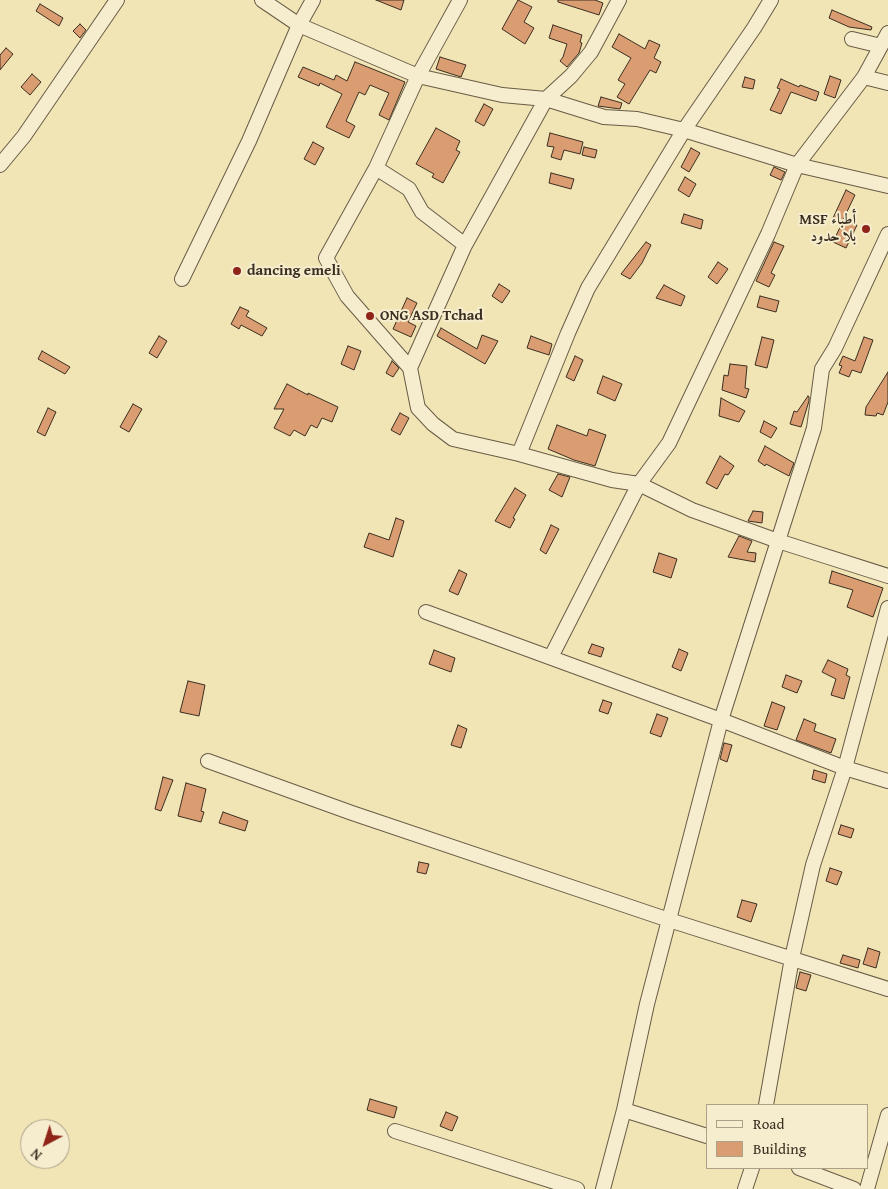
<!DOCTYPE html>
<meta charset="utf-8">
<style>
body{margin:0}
#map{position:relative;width:888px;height:1189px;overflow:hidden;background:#f1e4b5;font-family:"Gentium Book Plus",serif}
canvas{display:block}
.legend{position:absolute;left:706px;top:1104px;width:162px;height:65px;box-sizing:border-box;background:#f6edcf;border:1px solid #aba189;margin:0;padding:6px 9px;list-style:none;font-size:15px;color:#3b2f21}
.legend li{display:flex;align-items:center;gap:10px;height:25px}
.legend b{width:25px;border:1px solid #aba189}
.north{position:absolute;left:20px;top:1119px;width:50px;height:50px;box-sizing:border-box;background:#f6edcf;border:1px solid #aba189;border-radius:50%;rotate:220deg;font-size:14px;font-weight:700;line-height:20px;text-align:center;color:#3b2f21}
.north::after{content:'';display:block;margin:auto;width:18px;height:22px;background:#8f2418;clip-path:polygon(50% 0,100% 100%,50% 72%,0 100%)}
</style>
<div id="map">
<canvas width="888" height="1189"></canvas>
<ul class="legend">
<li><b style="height:6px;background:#f6edcf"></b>Road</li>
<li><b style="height:14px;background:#da9c71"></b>Building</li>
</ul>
<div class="north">N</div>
</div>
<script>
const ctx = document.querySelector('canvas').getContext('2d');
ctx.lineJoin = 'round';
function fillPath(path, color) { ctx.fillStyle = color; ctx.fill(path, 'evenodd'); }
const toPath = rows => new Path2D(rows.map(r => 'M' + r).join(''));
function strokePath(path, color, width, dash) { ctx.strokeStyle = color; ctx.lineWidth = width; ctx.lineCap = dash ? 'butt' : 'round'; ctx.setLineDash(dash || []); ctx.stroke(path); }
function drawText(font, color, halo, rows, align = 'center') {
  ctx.font = font + ' "Gentium Book Plus",Amiri,serif'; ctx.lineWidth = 4; ctx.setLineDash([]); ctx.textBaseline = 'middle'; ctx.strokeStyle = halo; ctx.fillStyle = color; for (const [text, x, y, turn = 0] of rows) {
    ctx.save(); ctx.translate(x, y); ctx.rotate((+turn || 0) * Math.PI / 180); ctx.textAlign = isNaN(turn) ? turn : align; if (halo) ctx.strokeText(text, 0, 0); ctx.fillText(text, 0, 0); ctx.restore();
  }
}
const building = toPath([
 [376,0,404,0,401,10,376,0],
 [518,0,532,7,524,22,534,28,525,44,502,29,518,0],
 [558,0,595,0,603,3,599,15,558,2,558,0],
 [40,4,63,18,59,26,36,11,40,4],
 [832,10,872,27,871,30,849,27,829,18,832,10],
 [80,24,86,30,80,38,73,31,80,24],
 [553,25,582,35,580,42,582,43,579,53,567,67,560,61,563,57,567,44,549,38,553,25],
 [619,34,645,49,649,40,660,45,654,58,661,62,656,73,650,70,629,104,617,97,625,84,618,80,631,58,612,47,619,34],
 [6,48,13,54,0,70,0,55,6,48],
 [440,57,466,65,461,77,436,69,440,57],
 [355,62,405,82,389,120,379,115,389,93,370,85,365,95,359,92,346,121,355,126,349,138,326,127,342,94,320,83,319,86,298,77,303,67,334,80,336,75,347,81,355,62],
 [32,74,41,82,30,95,21,87,32,74],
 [830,76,841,80,835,98,824,94,830,76],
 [745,77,755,80,753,89,742,87,745,77],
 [781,79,799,87,800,85,819,92,816,101,791,92,781,114,770,110,780,89,777,88,781,79],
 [601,97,622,103,620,109,598,106,601,97],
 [484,104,493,109,484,126,475,121,484,104],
 [436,128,460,141,456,150,460,152,443,183,432,177,434,174,416,164,436,128],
 [550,133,583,142,580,154,564,150,561,160,551,157,554,147,547,146,550,133],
 [313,142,324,148,315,165,304,159,313,142],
 [584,147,597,150,595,158,582,155,584,147],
 [691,148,700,153,689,172,681,167,691,148],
 [774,167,785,172,781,180,770,175,774,167],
 [551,173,574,179,571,189,549,183,551,173],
 [685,177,696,184,689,197,678,190,685,177],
 [846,190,855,195,842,222,833,218,846,190],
 [684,214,703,220,701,229,681,223,684,214],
 [844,219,857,225,846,248,833,242,844,219],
 [646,242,651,245,642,263,630,279,621,274,646,242],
 [774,242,784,246,771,273,775,275,769,287,756,281,774,242],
 [718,262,728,269,717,284,708,277,718,262],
 [499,284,510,291,502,303,492,296,499,284],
 [664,285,685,296,681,306,656,298,664,285],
 [760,296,779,301,776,312,757,307,760,296],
 [407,298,417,303,408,322,416,326,411,337,393,329,407,298],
 [240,307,249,311,246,316,267,328,262,336,241,325,239,329,231,324,240,307],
 [441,328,477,349,482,335,498,341,485,364,437,336,441,328],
 [159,336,167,341,157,358,149,353,159,336],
 [531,336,552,344,549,355,527,348,531,336],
 [762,337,774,340,767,368,755,365,762,337],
 [864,337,873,340,861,373,852,370,849,377,839,373,842,366,839,365,843,356,855,361,864,337],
 [348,346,361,351,354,370,341,364,348,346],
 [42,351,70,367,65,374,38,359,42,351],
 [575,356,583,360,574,381,566,377,575,356],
 [392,361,399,368,393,377,386,373,392,361],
 [730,364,747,366,745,388,749,389,746,398,722,390,724,375,728,376,730,364],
 [888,372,888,402,883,415,877,413,876,416,865,415,866,407,888,372],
 [603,376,622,384,615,401,597,393,603,376],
 [287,384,308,395,308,393,338,407,332,422,322,418,317,428,311,425,305,436,294,430,290,436,274,428,284,409,274,409,287,384],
 [808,396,809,397,809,401,801,427,790,424,794,411,797,412,808,396],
 [721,398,745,411,739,422,719,416,721,398],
 [133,404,142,409,129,432,120,427,133,404],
 [48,408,56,412,45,436,37,432,48,408],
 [400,413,409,418,400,435,391,430,400,413],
 [764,421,777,428,771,438,760,432,764,421],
 [557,425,587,436,589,429,606,435,595,466,574,460,548,449,557,425],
 [765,446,794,463,789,476,766,464,765,466,758,461,765,446],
 [720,456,734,466,728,475,725,474,717,489,706,483,720,456],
 [558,474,570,477,562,497,549,490,558,474],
 [515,488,526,495,513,518,515,519,510,528,495,521,515,488],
 [753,511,763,512,762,523,748,521,753,511],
 [396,518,404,521,393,557,364,547,369,533,389,540,396,518],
 [551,525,559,529,546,554,540,550,551,525],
 [739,536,752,541,747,552,756,553,755,562,728,557,739,536],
 [659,553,677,559,671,578,653,572,659,553],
 [459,570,467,574,458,595,449,591,459,570],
 [832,571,883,588,873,617,847,607,853,590,829,583,832,571],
 [592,644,604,648,601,657,588,653,592,644],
 [679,649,688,653,681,671,672,667,679,649],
 [434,650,455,658,451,672,429,664,434,650],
 [828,660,848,669,846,675,850,677,844,699,831,695,836,679,822,672,828,660],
 [786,675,802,681,797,693,782,687,786,675],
 [188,681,205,685,199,716,180,712,188,681],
 [603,700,612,703,608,714,599,711,603,700],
 [772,702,785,707,777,730,764,726,772,702],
 [657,714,668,718,661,737,650,733,657,714],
 [804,719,816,724,814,731,836,739,831,753,796,740,804,719],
 [458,725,467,729,461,748,451,745,458,725],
 [724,743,732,745,727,762,720,759,724,743],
 [814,770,827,774,825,783,812,779,814,770],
 [163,777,173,780,161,811,155,809,163,777],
 [186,783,206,789,201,811,204,812,201,822,178,816,186,783],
 [223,812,248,821,245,831,219,823,223,812],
 [841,825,854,829,851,838,838,834,841,825],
 [419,862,429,864,426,874,417,872,419,862],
 [830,868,842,872,837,885,826,881,830,868],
 [742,900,757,904,751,922,737,917,742,900],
 [868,948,880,952,876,968,863,964,868,948],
 [843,955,860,960,858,968,840,963,843,955],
 [800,972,811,975,806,991,796,988,800,972],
 [370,1099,397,1107,394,1118,367,1110,370,1099],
 [446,1112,458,1117,452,1131,440,1126,446,1112]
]);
fillPath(building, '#da9c71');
strokePath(building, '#3b2f21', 1);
const minor = toPath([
 [262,0,299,25,418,76,502,95,546,99,604,117,637,119,684,130,797,165,888,186],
 [460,0,418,76,376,168,326,258,347,296,410,368,418,408,433,424,453,439,519,454,612,480,639,484,692,510,778,541,888,576],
 [852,39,881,46],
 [864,77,888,83],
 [0,165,24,136,117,0],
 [376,168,409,189,422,212,465,245],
 [182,279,249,141,299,25,313,0],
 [410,368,465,245,546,99,571,76,591,52,619,0],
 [519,454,568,333,588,288,684,130,754,28,771,0],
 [426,612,721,720,845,768,888,781],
 [551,657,639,484,669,443,768,234,797,165,864,77,888,33],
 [208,761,352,813,669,920,888,989],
 [766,1105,792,958,813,865,845,768,888,608],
 [624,1110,707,1136],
 [395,1131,577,1189],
 [799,1168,854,1189],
 [603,1189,624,1110,647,1004,721,720,814,428,822,369,835,348,888,234],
 [745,1189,752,1168],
 [867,1189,888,1115]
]);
strokePath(minor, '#685c46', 16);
strokePath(minor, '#f6edcf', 14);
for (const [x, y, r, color] of [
 [866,229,5,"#8f2418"],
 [237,271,5,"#8f2418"],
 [370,316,5,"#8f2418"]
]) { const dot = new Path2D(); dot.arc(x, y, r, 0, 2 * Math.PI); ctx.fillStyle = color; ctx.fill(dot); strokePath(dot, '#f6edcf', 2); }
drawText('bold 15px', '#3b2f21', '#f6edcf', [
 ["MSF أطباء",856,220,"right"],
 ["بلا حدود",856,237,"right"],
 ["dancing emeli",247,271],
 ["ONG ASD Tchad",380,316]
], 'left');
</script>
